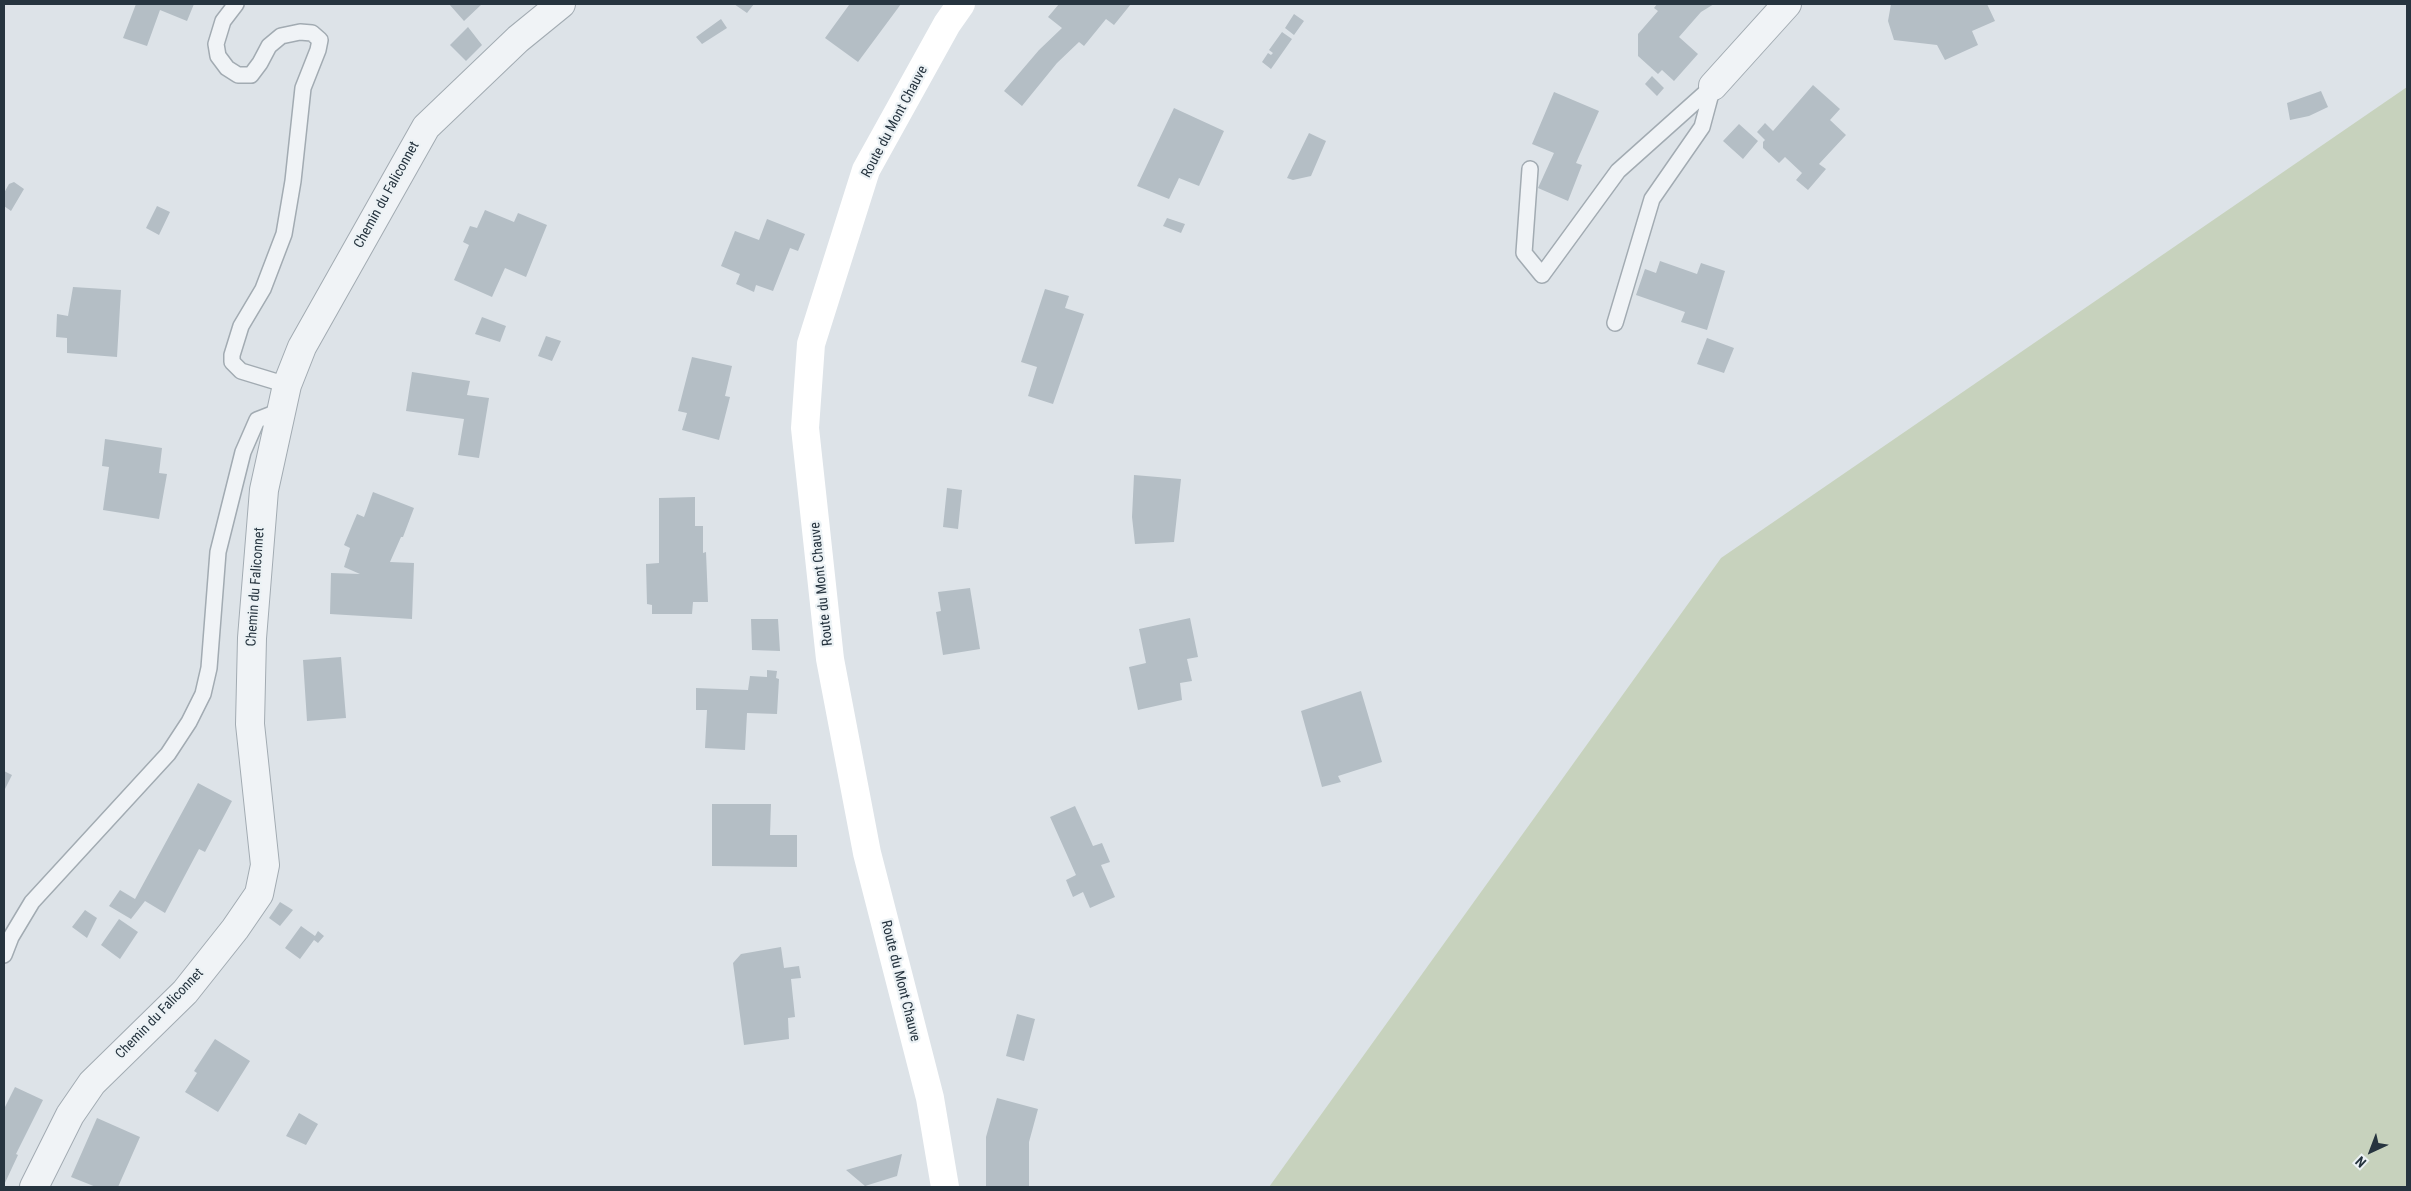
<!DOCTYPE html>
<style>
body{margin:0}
#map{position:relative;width:2411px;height:1191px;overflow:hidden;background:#dde3e8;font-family:"Roboto Condensed",sans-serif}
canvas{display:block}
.frame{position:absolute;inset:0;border:5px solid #26343f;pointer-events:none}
.north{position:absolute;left:2346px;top:1126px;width:50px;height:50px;-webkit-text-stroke:4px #ecf2f5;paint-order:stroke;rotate:223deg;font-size:14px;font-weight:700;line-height:20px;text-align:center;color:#26343f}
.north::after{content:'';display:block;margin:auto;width:18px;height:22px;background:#26343f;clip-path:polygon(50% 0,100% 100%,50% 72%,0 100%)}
</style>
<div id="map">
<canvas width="2411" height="1191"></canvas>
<div class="frame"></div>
<div class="north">N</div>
</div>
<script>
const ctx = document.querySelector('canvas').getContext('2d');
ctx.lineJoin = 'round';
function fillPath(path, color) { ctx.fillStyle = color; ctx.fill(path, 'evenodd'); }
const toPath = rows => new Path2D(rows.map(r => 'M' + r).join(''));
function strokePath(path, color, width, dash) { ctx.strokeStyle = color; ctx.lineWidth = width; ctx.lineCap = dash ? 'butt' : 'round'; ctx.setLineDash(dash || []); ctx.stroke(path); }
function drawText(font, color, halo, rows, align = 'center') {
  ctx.font = font + ' "Roboto Condensed",sans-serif'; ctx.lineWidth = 4.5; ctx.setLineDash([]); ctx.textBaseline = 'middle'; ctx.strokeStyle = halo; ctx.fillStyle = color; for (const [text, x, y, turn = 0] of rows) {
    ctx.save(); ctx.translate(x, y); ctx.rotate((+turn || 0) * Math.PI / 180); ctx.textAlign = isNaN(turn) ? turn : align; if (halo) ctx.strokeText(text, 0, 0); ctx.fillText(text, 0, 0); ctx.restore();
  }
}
fillPath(toPath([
 [2407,87,2407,1187,1269,1187,1721,558]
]), '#c7d2bd');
fillPath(toPath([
 [136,4,194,4,187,21,160,10,147,46,123,38],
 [449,4,482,4,464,21],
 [734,4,754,4,747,13],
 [847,4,901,4,858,62,825,38,849,5],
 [1059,4,1131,4,1114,25,1106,19,1084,46,1079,42,1057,63,1022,106,1004,91,1039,50,1062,28,1048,17],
 [1657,4,1714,4,1701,12,1679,37,1698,54,1674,81,1662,70,1658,74,1638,56,1638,34,1658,11,1654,8],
 [1891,4,1987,4,1995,21,1972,31,1978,45,1945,60,1937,45,1894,40,1888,21],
 [1294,14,1304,21,1294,35,1285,28],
 [721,19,727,28,702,44,696,37],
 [468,27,482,45,466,61,450,45],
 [1282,32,1292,39,1271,69,1262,62,1268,53,1271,55,1273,53,1269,50],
 [1652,76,1664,88,1657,96,1645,84],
 [1813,85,1840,109,1830,120,1846,135,1819,164,1826,169,1808,190,1796,180,1802,173,1785,157,1779,163,1763,148,1763,142,1765,140,1757,132,1765,123,1773,131],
 [2321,91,2328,107,2309,116,2290,120,2287,103],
 [1554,92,1599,111,1576,163,1582,165,1568,201,1538,188,1554,153,1532,144],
 [1174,108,1224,131,1199,186,1179,178,1169,199,1137,186],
 [1739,124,1758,141,1743,159,1723,141],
 [1309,133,1326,141,1311,176,1293,180,1287,178],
 [14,182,24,189,11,211,4,206,4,193,9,184],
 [157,206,170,212,159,235,146,228],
 [485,210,514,222,518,213,547,225,526,277,505,268,492,297,454,280,469,245,463,242,470,226,477,228],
 [1167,218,1185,224,1181,233,1163,226],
 [767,219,805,234,798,251,790,248,773,291,756,285,754,292,736,284,740,274,721,266,735,231,759,240],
 [1660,261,1697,274,1701,263,1725,271,1707,330,1681,322,1685,312,1636,295,1645,269,1656,273],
 [73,287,121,290,117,357,67,353,67,338,56,337,57,314,68,316],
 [1045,289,1069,296,1065,308,1084,314,1053,404,1028,396,1037,367,1021,362],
 [482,317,506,326,500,342,475,334],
 [546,336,561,341,552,361,538,356],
 [1707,338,1734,348,1724,373,1697,364],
 [692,357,732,366,725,396,730,397,719,440,682,430,687,413,678,411],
 [412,372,470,381,467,395,489,398,479,458,458,455,464,419,406,411],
 [105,439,162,448,159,473,167,474,159,519,103,510,109,467,102,466],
 [1134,475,1181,479,1174,542,1135,544,1132,517],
 [947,488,962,490,958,529,943,527],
 [373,492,414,508,403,537,401,537,390,562,414,563,412,619,330,614,331,573,360,574,344,567,350,548,344,545,357,514,364,517],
 [695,497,695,526,703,526,703,553,706,552,708,602,693,602,692,614,652,614,652,605,647,604,646,564,659,563,659,498],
 [970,588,980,649,943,655,936,612,941,611,938,592],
 [1190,618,1198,657,1187,659,1192,681,1180,683,1182,700,1138,710,1129,667,1146,663,1139,629],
 [751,619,778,619,780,651,752,650],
 [341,657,346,718,307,721,303,660],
 [767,670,777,671,776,678,779,679,777,714,747,713,745,750,705,748,707,710,696,710,696,688,748,690,750,676,767,677],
 [1361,691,1382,762,1338,776,1341,782,1322,787,1301,711],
 [4,771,12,775,4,791],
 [198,783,232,801,205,852,199,849,165,913,145,901,131,919,109,906,120,890,135,899],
 [712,804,771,804,770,835,797,835,797,867,712,866],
 [1075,806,1093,846,1102,843,1110,862,1101,865,1115,897,1090,908,1083,892,1073,897,1066,880,1076,875,1050,817],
 [280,902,293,910,280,926,269,918],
 [85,910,97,918,87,938,72,927],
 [119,919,138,932,120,959,101,945],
 [301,926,315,936,318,931,324,936,318,943,314,940,300,959,285,948],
 [781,947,784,968,799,966,801,978,791,979,795,1017,788,1018,789,1039,744,1045,733,963,741,954],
 [1017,1014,1035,1019,1024,1061,1006,1056],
 [215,1039,250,1061,218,1112,185,1092,197,1073,194,1071],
 [15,1087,43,1100,16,1154,18,1155,4,1185,4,1109],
 [997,1098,1038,1109,1029,1142,1029,1187,986,1186,986,1137],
 [299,1113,318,1124,306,1145,286,1136],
 [97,1118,140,1137,118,1187,96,1187,71,1177],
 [902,1154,897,1176,865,1186,846,1170]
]), '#b4bec5');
const lane = toPath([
 [236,4,223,21,216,44,218,56,227,68,238,75,251,75,260,63,269,46,281,36,300,32,312,33,320,40,318,50,303,88,293,181,284,234,263,289,241,326,232,355,232,362,241,371,287,385],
 [1530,169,1524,253,1542,275,1618,171,1713,86],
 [1615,323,1652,199,1702,127,1713,86],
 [4,955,11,937,32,902,168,754,189,722,203,694,209,668,218,552,243,452,257,420,280,411]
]);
const street = toPath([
 [1713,86,1787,4],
 [34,1187,70,1115,92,1083,185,992,235,929,259,894,265,865,250,724,252,638,264,490,287,385,302,347,426,127,518,39,561,4]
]);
strokePath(lane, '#a2abb2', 18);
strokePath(street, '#a2abb2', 30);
strokePath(lane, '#f0f3f6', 15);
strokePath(street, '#f0f3f6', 28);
strokePath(toPath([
 [945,1187,930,1098,867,853,830,659,805,428,811,344,866,170,947,24,961,4]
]), '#fff', 28);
drawText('14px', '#26343f', '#ecf2f5', [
 ["Route du Mont Chauve",895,122,-62],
 ["Chemin du Faliconnet",387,195,-61],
 ["Route du Mont Chauve",822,584,-96],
 ["Chemin du Faliconnet",256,587,-86],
 ["Route du Mont Chauve",900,981,76],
 ["Chemin du Faliconnet",160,1014,-46]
]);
</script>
